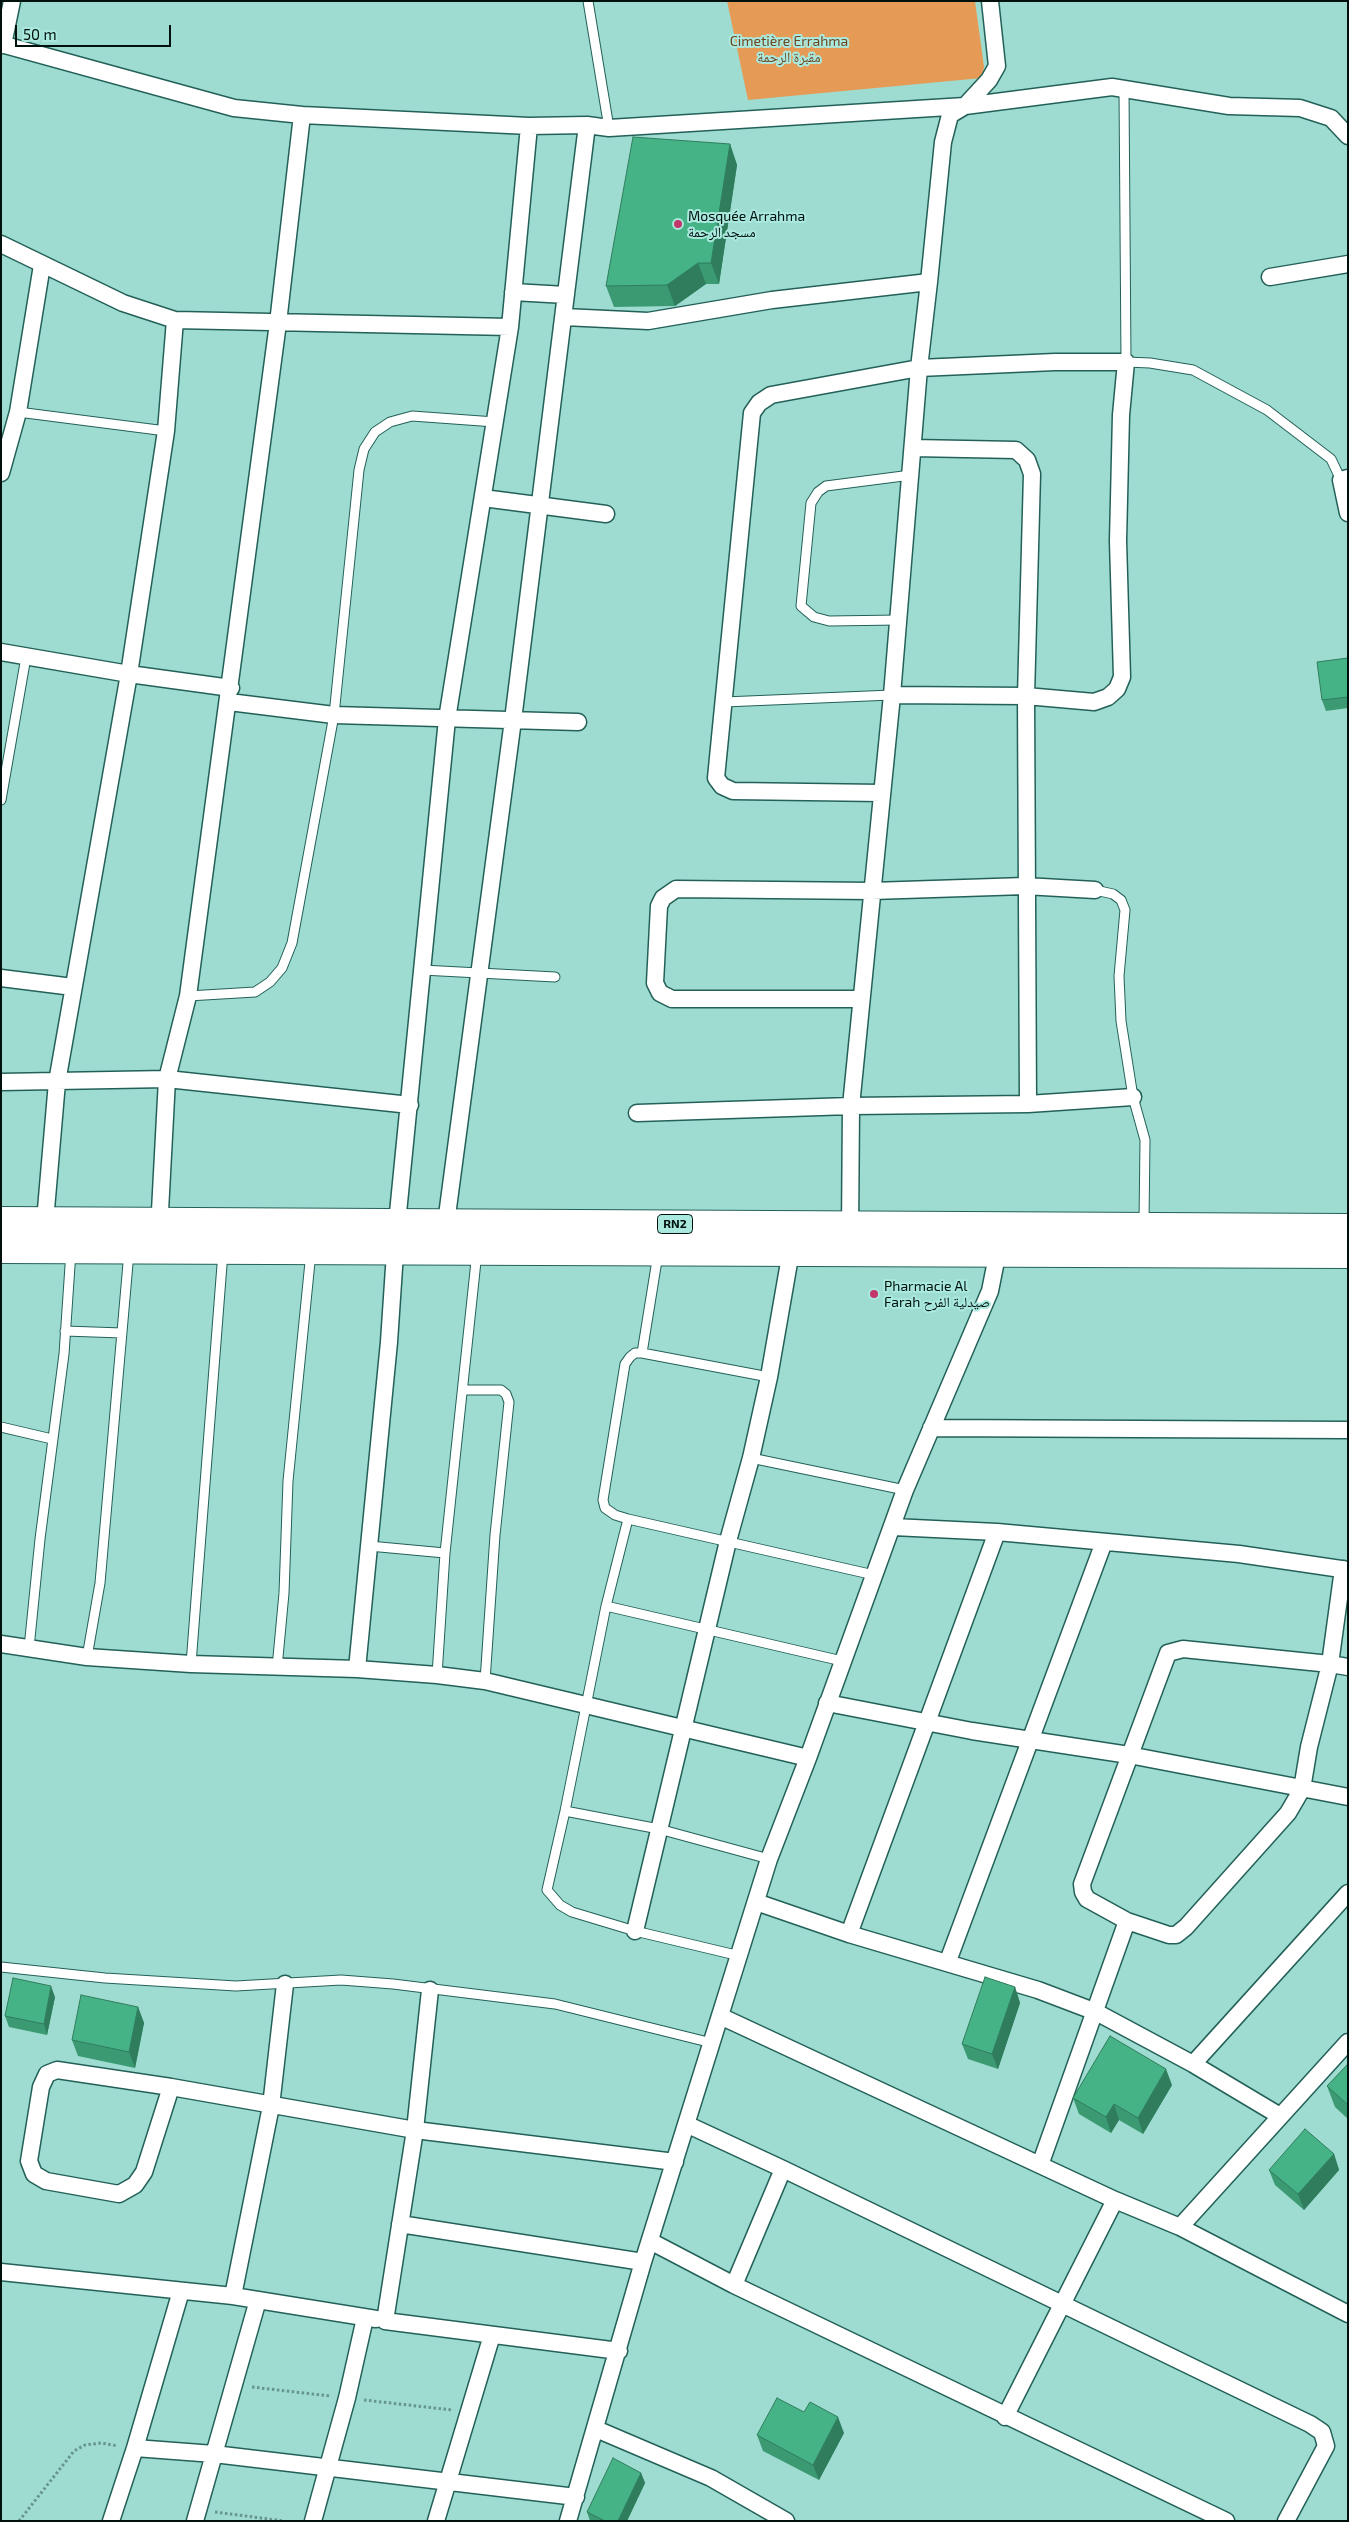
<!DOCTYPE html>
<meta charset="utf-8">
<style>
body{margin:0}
#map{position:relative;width:1349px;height:2522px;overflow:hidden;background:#9edcd1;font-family:"Exo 2",sans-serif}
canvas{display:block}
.frame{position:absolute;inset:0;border:2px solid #00100d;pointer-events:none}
.scale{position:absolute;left:15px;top:25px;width:156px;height:22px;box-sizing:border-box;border:2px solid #00100d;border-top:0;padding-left:6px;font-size:15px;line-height:18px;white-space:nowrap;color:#00100d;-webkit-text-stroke:4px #aae9de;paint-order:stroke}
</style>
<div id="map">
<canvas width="1349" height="2522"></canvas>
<div class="frame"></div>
<div class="scale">50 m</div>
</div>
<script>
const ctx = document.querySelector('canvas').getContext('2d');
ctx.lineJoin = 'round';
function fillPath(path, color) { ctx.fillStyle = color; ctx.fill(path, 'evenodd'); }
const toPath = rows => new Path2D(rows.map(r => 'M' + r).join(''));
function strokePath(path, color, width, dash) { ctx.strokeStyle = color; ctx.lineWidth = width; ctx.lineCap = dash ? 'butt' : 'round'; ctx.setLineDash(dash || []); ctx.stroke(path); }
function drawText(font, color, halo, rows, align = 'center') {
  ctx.font = font + ' "Exo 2","Noto Naskh Arabic",sans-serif'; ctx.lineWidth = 4; ctx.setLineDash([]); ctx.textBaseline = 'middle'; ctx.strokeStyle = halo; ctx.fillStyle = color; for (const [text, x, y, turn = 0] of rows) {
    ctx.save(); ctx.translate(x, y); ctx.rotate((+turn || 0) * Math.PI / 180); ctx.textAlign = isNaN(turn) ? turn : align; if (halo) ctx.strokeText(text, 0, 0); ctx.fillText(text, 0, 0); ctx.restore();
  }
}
fillPath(toPath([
 [727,1,975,1,984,67,982,78,748,100]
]), '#e59b56');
const lane = toPath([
 [588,1,609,128],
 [1124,90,1126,362,1150,363,1193,370,1267,410,1331,459,1341,480],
 [18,412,166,431],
 [899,620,829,621,814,617,801,606,811,503,818,492,826,486,911,475],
 [724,702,892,695],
 [1,800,26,657],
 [1095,890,1113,894,1121,900,1125,910,1119,976,1121,1021,1133,1097,1145,1140,1144,1223],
 [422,970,555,977],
 [188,996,255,992,270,982,282,968,292,943,334,715,359,470,364,449,375,432,390,422,412,416,495,422],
 [65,1331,122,1333],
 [642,1353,658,1254],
 [769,1377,642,1353,635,1353,630,1357,625,1364,603,1500,605,1508,615,1515,628,1519,874,1575],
 [463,1390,501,1390,506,1394,509,1402,495,1535,485,1681],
 [1,1427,52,1439],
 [751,1458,905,1490],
 [628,1519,606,1606,565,1811,547,1890,560,1905,572,1912,635,1931,740,1956],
 [369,1546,445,1553],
 [606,1606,842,1661],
 [29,1648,40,1539,64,1354,71,1251],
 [87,1657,100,1583,129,1252],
 [191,1664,223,1252],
 [277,1668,284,1593,288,1481,311,1252],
 [437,1675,445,1553,477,1252],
 [565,1811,659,1829,769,1859],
 [1,1967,105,1978,236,1986,341,1980,393,1984,555,2004,712,2043]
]);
const street = toPath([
 [1,44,234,108,302,115,529,126,510,327,447,719,397,1223,389,1342,357,1669],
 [3,45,12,1],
 [529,126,587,125,609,128,965,106,1112,87,1229,106,1300,108,1331,118,1348,136],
 [1,244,123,303,175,320,510,327],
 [1270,277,1348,264],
 [929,282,943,142,950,115,965,106,989,80,997,66,990,1],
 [513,292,566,295],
 [564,317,648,321,772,300,929,282,919,368,892,695,851,1106,850,1232],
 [913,448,1016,450,1027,460,1032,474,1026,696,1028,1104],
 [1,473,18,412,42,265],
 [1348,478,1341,480,1348,513],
 [483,498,606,514],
 [1,652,129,674,231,688],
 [229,702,334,715,578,722],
 [882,793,733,791,722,786,716,778,752,413,759,403,771,395,919,368,1055,362,1126,362,1121,415,1118,541,1122,677,1117,689,1108,697,1094,702,1026,696,892,695],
 [1,978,73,987],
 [861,999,672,999,660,993,655,983,659,906,663,898,676,889,872,891,1025,886,1095,890],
 [1,1082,167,1079,410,1105],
 [637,1113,851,1106,1028,1104,1133,1097],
 [45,1221,57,1082,129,674,166,431,175,320],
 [446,1223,513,720,587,125],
 [159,1230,167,1079,188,996,278,323,302,115],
 [931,1428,1348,1430],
 [893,1527,997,1532,1239,1554,1348,1570],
 [1343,1569,1330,1664,1309,1747,1302,1789,1288,1813,1186,1927,1176,1935,1169,1935,1127,1921,1087,1899,1083,1892,1082,1884,1168,1653,1183,1649,1330,1664,1348,1667],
 [1,1644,87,1657,191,1664,357,1669,437,1675,485,1681,808,1758],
 [827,1703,972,1731,1129,1755,1348,1797],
 [756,1902,849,1934,1038,1990,1096,2012,1193,2064,1280,2116],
 [635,1931,728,1541,751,1458,769,1377,791,1251],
 [849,1934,997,1532],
 [948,1961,1104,1542],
 [430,1990,415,2130,385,2321,619,2351],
 [720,2016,1115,2200,1180,2227,1348,2314],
 [1193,2064,1348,1893],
 [171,2087,144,2172,135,2185,119,2194,46,2181,34,2174,29,2161,41,2087,47,2074,57,2070,171,2087,415,2130,675,2162],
 [686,2124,783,2169,1310,2424,1322,2432,1326,2446,1286,2521],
 [1040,2165,1127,1921],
 [400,2224,643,2262],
 [1180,2227,1348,2042],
 [650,2241,734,2285,1226,2521],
 [1,2272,233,2296,271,2106,285,1984],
 [734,2285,783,2169],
 [233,2296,376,2319],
 [1005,2417,1115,2200],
 [596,2429,711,2478,786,2521],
 [135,2448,214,2454,576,2497],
 [111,2521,135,2448,181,2291],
 [195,2521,258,2300],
 [313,2521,347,2398,365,2318],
 [436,2521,492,2335],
 [568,2521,643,2262,769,1859,808,1758,905,1490,990,1291,999,1246]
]);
const highway = toPath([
 [1,1221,1348,1228],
 [1,1249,1348,1254]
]);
strokePath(lane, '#236158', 11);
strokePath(street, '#236158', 19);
strokePath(highway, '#236158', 30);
strokePath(toPath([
 [252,2387,330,2396],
 [364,2400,452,2410],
 [215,2512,284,2521],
 [19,2521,74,2451,85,2445,101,2443,118,2446]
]), '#67958d', 3, [2.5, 2.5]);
strokePath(lane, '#fff', 9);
strokePath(street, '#fff', 16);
strokePath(highway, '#fff', 28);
fillPath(toPath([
 [730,144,737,165,719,284,706,284,675,306,614,307,606,286],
 [1348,658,1348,708,1326,711,1322,700],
 [1015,1987,1020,2003,998,2069,968,2059,962,2044],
 [55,1997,47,2035,9,2027,5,2016],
 [138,2007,144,2023,135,2068,78,2056,72,2040],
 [1348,2065,1348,2119,1335,2107,1327,2086],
 [1172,2085,1143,2134,1119,2120,1111,2133,1079,2114,1073,2098],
 [1334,2154,1339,2170,1304,2210,1275,2185,1269,2170],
 [844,2433,819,2480,763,2451,757,2435],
 [641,2473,645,2483,627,2521,590,2521,587,2512]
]), '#3b9a72');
fillPath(toPath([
 [730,144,737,165,719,284,711,263],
 [698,263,706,284,675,306,667,285],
 [51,1986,55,1997,47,2035,44,2024],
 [1015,1987,1020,2003,998,2069,992,2054],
 [138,2007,144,2023,135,2068,129,2052],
 [1166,2069,1172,2085,1143,2134,1138,2118],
 [1114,2104,1119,2120,1111,2133,1106,2117],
 [1334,2154,1339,2170,1304,2210,1298,2194],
 [838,2417,844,2433,819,2480,813,2465],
 [641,2473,645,2483,627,2521,618,2521]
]), '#307d5d');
const building = toPath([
 [633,137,730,144,711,263,698,263,667,285,606,286,633,137],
 [1348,658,1348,697,1322,700,1317,662,1348,658],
 [985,1977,1015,1987,992,2054,962,2044,985,1977],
 [13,1978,51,1986,44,2024,5,2016,13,1978],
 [81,1995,138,2007,129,2052,72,2040,81,1995],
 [1110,2036,1166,2069,1138,2118,1114,2104,1106,2117,1073,2098,1110,2036],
 [1347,2065,1348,2065,1348,2105,1327,2086,1347,2065],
 [1305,2129,1334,2154,1298,2194,1269,2170,1305,2129],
 [777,2398,804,2412,810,2402,838,2417,813,2465,757,2435,777,2398],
 [613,2458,641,2473,618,2521,605,2521,587,2512,613,2458]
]);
fillPath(building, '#45b385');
strokePath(building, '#307d5d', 1);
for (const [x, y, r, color] of [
 [678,224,5,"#c2366a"],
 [874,1294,5,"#c2366a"]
]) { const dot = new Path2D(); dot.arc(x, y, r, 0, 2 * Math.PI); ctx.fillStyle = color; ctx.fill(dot); strokePath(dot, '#aae9de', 2); }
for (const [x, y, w] of [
 [675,1224,35]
]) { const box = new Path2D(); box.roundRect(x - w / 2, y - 9.5, w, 19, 4); ctx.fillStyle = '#aae9de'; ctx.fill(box); strokePath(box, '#00100d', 1); }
drawText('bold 12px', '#00100d', null, [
 ["RN2",675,1224]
]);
drawText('14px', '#6d4723', '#aae9de', [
 ["Cimetière Errahma",789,41],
 ["مقبرة الرحمة",789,57]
]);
drawText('14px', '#00100d', '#aae9de', [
 ["Mosquée Arrahma",688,216],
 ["مسجد الرحمة",688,232],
 ["Pharmacie Al",884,1286],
 ["Farah صيدلية الفرح",884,1302]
], 'left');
</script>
